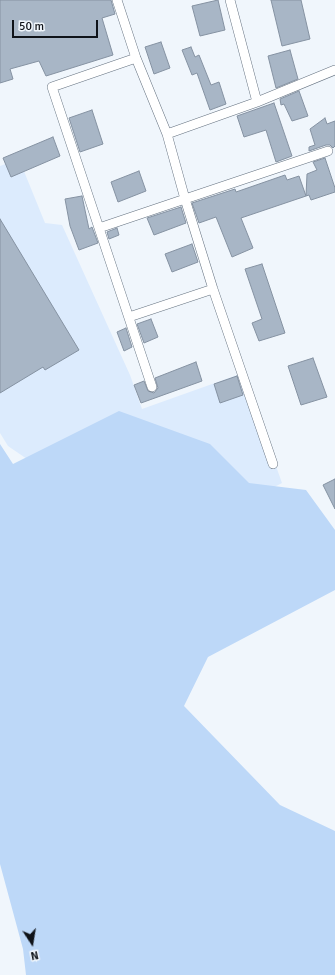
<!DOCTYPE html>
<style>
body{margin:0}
#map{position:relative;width:335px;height:975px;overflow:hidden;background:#f0f6fc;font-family:Signika,sans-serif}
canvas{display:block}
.north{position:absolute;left:12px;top:923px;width:40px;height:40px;-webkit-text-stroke:3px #f0f6fc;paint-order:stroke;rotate:168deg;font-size:11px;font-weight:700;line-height:16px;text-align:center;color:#0f1319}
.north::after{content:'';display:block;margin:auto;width:14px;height:18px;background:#0f1319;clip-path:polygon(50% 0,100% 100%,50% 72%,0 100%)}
.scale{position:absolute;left:12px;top:20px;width:86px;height:18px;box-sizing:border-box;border:2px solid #0f1319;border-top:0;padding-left:5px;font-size:12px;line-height:14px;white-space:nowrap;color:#0f1319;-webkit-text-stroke:3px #f0f6fc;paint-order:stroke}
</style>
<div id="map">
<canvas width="335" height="975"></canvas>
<div class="north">N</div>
<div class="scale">50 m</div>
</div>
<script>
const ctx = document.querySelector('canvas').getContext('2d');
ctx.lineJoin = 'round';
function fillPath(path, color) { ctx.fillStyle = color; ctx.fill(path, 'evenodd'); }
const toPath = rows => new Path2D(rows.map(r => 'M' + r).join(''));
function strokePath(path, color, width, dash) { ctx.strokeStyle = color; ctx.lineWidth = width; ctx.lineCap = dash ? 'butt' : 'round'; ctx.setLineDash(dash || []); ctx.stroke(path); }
fillPath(toPath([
 [19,159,45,223,62,225,130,375,142,409,243,373,282,483,228,511,135,533,8,446,0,433,0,166]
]), '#dcebfd');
fillPath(toPath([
 [119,411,210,444,249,483,306,490,335,530,335,590,208,657,184,706,280,805,335,831,335,975,26,975,23,949,0,864,0,444,13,464]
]), '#bdd8f8');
const building = toPath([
 [0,0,111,0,115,14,102,18,113,55,46,76,39,61,10,69,13,79,0,83,0,0],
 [218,0,225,30,200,36,192,6,218,0],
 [271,0,301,0,310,39,282,46,271,0],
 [161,42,170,68,154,74,145,47,161,42],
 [191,47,195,57,199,55,211,85,219,82,226,104,210,110,197,73,192,75,182,50,191,47],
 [290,50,298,79,276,88,268,56,290,50],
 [299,91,308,116,292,121,284,104,281,105,280,99,299,91],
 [274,103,292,156,276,162,266,130,244,137,237,116,274,103],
 [92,110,103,144,80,152,69,118,92,110],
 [325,118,327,124,335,121,335,146,333,148,330,145,326,145,309,151,309,147,315,145,310,129,325,118],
 [53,137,60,156,11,177,3,158,53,137],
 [325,158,335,188,335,192,311,200,309,195,241,218,253,248,232,257,216,217,199,223,192,203,235,189,236,192,285,175,287,180,299,176,306,196,307,174,317,170,313,162,325,158],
 [139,171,146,191,118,202,111,182,139,171],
 [82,196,89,229,92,227,98,243,79,250,70,226,65,199,82,196],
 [181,207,186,223,154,235,147,218,181,207],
 [0,219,79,350,45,370,43,367,0,393,0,219],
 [117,228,119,235,109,239,107,232,117,228],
 [192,244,198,262,172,272,165,254,192,244],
 [262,264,285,333,259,341,252,323,262,319,245,269,262,264],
 [151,319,158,337,144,343,137,324,151,319],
 [126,328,132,347,124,351,117,332,126,328],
 [313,358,327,397,301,405,288,366,313,358],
 [196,362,202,381,141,403,134,385,144,381,148,391,154,393,158,388,155,378,196,362],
 [237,376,243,395,220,403,214,384,237,376],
 [335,479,335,509,323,485,335,479]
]);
fillPath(building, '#a8b6c6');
strokePath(building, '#8592a2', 1);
const minor = toPath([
 [117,0,136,58,167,134,185,199,328,151],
 [230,0,257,102],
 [136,58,52,87,152,387],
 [167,134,257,102,335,70],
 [99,228,185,199,213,289,273,464],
 [129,317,213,289]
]);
strokePath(minor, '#657280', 10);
strokePath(minor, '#fff', 9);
</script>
